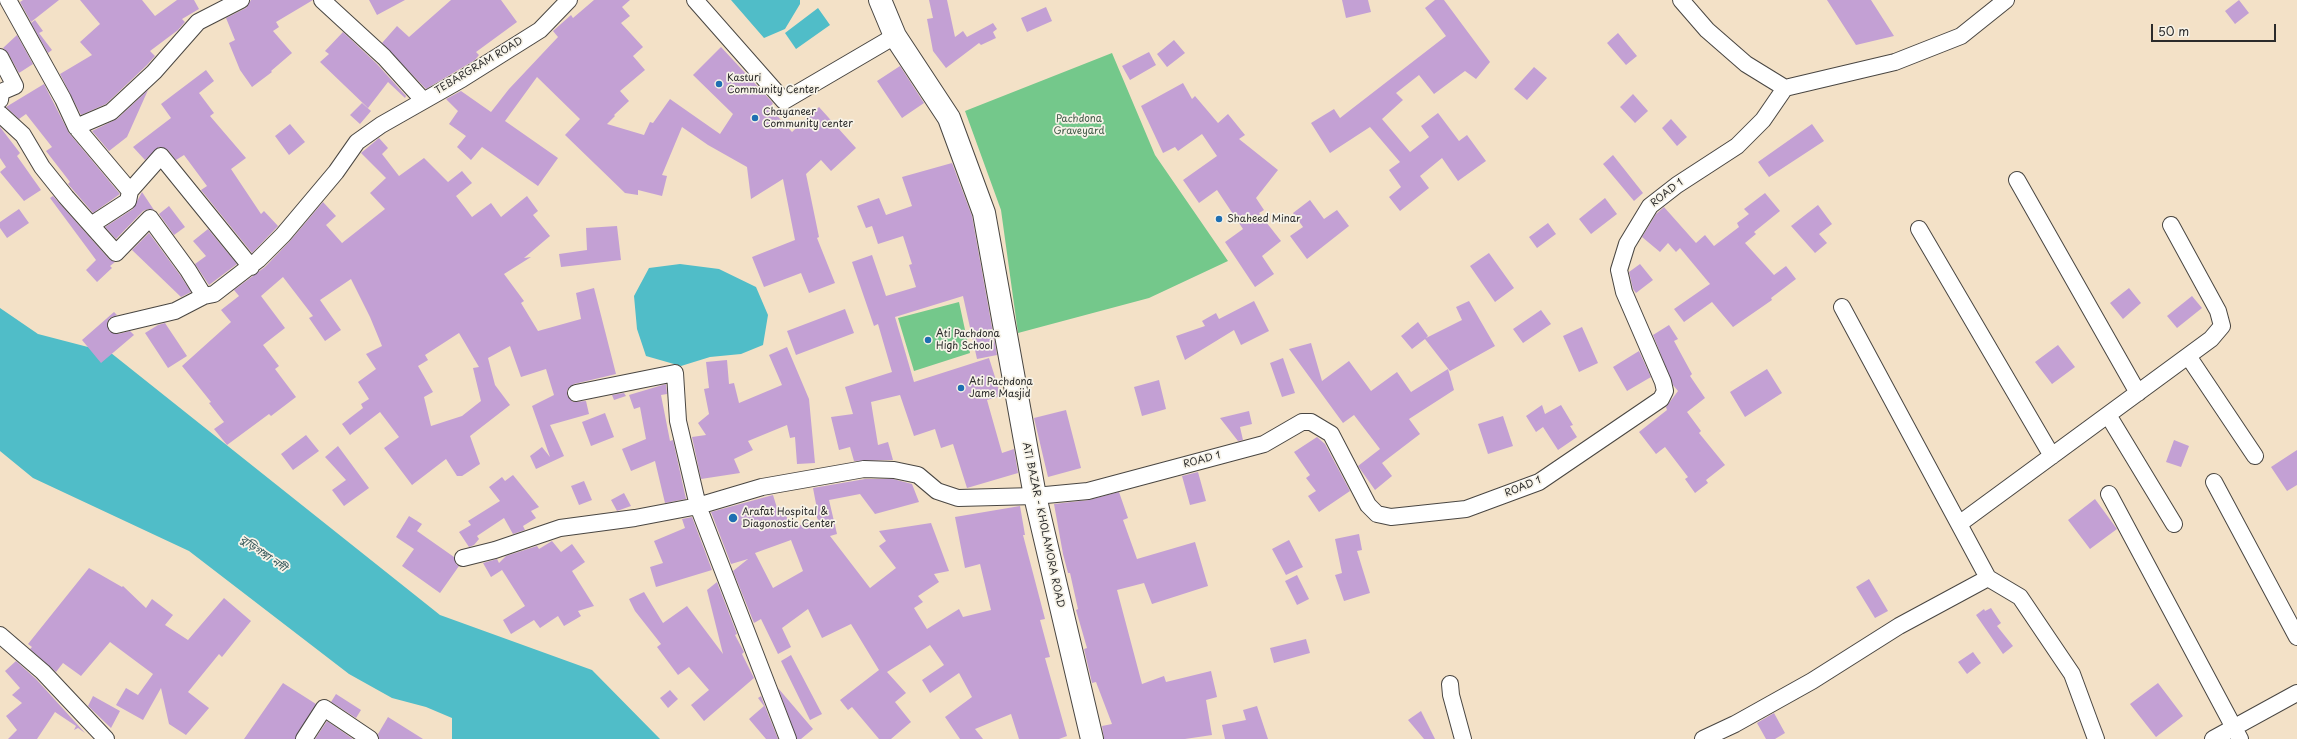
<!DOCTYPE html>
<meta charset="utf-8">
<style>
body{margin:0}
#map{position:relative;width:2297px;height:739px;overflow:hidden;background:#f3e1c7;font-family:"Playpen Sans",sans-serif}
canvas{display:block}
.scale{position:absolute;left:2151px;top:24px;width:125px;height:18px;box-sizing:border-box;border:2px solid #2b2b2b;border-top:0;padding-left:5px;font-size:12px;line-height:14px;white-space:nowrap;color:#2b2b2b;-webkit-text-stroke:3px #f7f3e8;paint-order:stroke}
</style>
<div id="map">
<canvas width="2297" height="739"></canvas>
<div class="scale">50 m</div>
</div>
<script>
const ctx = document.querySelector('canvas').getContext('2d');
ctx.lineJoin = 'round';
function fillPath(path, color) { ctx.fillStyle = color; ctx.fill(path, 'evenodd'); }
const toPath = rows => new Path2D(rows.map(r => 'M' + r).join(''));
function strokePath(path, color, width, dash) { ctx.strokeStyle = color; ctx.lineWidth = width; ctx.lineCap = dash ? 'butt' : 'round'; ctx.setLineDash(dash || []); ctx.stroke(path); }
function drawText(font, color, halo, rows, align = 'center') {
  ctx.font = font + ' "Playpen Sans","Noto Sans Bengali",sans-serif'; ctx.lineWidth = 3.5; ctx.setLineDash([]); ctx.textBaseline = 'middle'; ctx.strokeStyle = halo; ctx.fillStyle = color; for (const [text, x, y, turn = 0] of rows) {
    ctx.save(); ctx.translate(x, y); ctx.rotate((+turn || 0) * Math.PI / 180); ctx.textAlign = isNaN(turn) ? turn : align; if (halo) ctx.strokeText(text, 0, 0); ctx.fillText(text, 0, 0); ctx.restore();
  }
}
fillPath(toPath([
 [1112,53,1155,155,1228,261,1149,298,1018,333,1001,210,965,111],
 [959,302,970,353,914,371,898,318]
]), '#74c88b');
fillPath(toPath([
 [731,0,800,0,800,4,785,29,764,38],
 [818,8,830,25,796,49,785,33],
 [680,264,719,269,756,287,768,315,763,345,741,354,710,357,681,366,646,356,637,329,634,296,649,268],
 [0,308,38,334,111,353,440,615,592,670,660,739,452,739,452,718,426,707,392,698,349,674,189,551,33,478,0,451]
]), '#50bdc8');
fillPath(toPath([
 [23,0,59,0,31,22,20,2],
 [80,0,142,0,155,16,177,0,194,0,199,9,182,19,185,22,178,30,150,51,155,56,147,65,106,104,81,115,60,74,92,55,80,42,100,24],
 [251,0,313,0,276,22,279,27,273,31,292,53,271,71,272,72,252,87,240,70,229,43,235,40,226,18,246,8],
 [369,0,405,0,377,15],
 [451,0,501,0,517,22,476,52,479,55,475,60,426,89,382,43,397,26,409,37],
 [594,0,630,0,622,7,630,16,621,23,643,47,633,56,645,70,620,91,629,101,614,115,615,116,607,124,644,135,650,122,653,123,670,99,720,134,733,114,693,75,721,47,773,103,770,108,792,132,819,107,856,148,831,171,821,160,806,174,819,237,817,238,835,283,809,293,801,273,764,287,752,257,795,240,783,179,751,199,747,167,708,145,682,127,662,175,667,176,662,196,638,190,638,195,625,193,565,135,580,119,537,77,505,121,558,158,538,186,482,147,471,160,457,147,466,136,449,124,458,111,446,99,461,91,491,112,509,89,558,37,553,31,571,15,573,18],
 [929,0,947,0,955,37,963,31,967,37,993,23,997,29,993,32,996,38,981,45,979,43,946,68,933,51,927,19,933,18],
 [1342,0,1368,0,1371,12,1346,18],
 [1435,0,1444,0,1490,62,1476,79,1465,71,1434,94,1419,75,1396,93,1403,100,1382,119,1410,152,1429,137,1421,126,1438,113,1459,141,1467,135,1486,161,1458,181,1442,158,1420,176,1429,188,1400,211,1389,197,1401,187,1389,170,1400,162,1370,127,1330,153,1311,123,1334,109,1340,118,1446,36,1425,8],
 [1827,0,1871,0,1894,36,1856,45],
 [2239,0,2249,13,2235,24,2225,11],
 [1046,7,1052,21,1027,32,1021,18],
 [35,20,43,31,39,33,52,50,48,53,31,23],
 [343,32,377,64,406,96,405,98,388,82,368,108,320,62,329,54,325,51],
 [1618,33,1637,56,1626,65,1607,43],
 [17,35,33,64,19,73,8,53,3,48],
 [1174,40,1185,53,1167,67,1157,54],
 [1149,52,1156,65,1130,80,1122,66],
 [900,66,924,103,902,118,877,81],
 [1534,67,1547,78,1527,100,1514,89],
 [206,70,214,81,199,93,214,113,210,116,246,158,231,169,261,214,264,211,278,226,281,223,252,253,201,190,207,186,184,155,176,160,168,150,159,147,145,160,133,147,171,118,161,104],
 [1183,83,1192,99,1195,96,1218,123,1228,114,1245,135,1239,139,1278,170,1256,198,1264,210,1259,213,1281,241,1262,256,1274,274,1255,287,1225,242,1243,229,1217,190,1199,203,1183,180,1217,156,1202,134,1178,151,1175,147,1163,153,1141,106],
 [44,84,69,133,120,194,93,213,68,184,70,182,46,151,52,147,26,114,19,119,6,107],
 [148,90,127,137,109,151,92,131,117,119],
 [1633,94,1648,111,1635,123,1620,107],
 [362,103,371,111,360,124,350,115],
 [1671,119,1687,137,1677,146,1662,128],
 [290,124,305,142,289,155,275,136],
 [1812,124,1824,141,1769,177,1758,162],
 [0,127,20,153,17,156,41,190,24,201,0,172,6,167,0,158],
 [379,138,388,148,382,154,399,176,424,158,448,182,462,171,472,183,456,196,472,217,491,203,501,217,527,196,538,211,533,215,550,236,524,258,531,257,504,274,524,301,521,303,538,331,581,319,576,293,594,288,616,374,574,384,567,390,567,395,573,402,586,401,589,414,550,425,564,456,536,469,530,456,542,447,550,457,532,406,554,395,546,369,521,377,510,346,488,358,495,385,510,405,470,436,480,464,462,476,457,476,446,459,412,485,384,448,399,437,380,412,350,435,342,424,363,408,361,404,369,399,358,382,376,369,366,354,382,346,370,317,351,279,320,300,341,330,325,341,309,318,313,316,283,277,261,296,285,328,263,345,279,366,275,369,296,397,271,416,269,414,227,445,214,429,224,422,209,403,211,402,182,366,231,322,221,310,239,296,234,290,265,267,290,241,323,202,336,216,326,225,342,243,385,209,370,193,386,178,361,153],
 [459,333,479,367,473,368,481,401,462,416,431,426,424,397,433,392,418,366,428,360,425,355],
 [1613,155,1643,193,1634,201,1603,164],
 [952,163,972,216,997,355,977,359,963,296,895,317,914,382,989,358,1001,396,987,400,1002,453,1014,449,1018,473,967,488,953,444,941,448,935,429,914,436,900,395,871,402,878,445,888,442,893,460,854,461,850,447,839,450,831,417,853,414,845,387,892,372,878,324,874,326,852,262,872,255,886,296,916,287,909,265,912,264,903,236,878,244,872,226,866,228,857,206,879,198,886,215,912,206,902,177],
 [142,192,154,210,148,209,143,211,116,239,105,227,133,209],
 [1765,193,1780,211,1754,232,1756,234,1745,243,1774,275,1786,266,1796,279,1771,298,1772,300,1733,327,1712,302,1684,322,1674,309,1710,284,1680,248,1676,252,1668,243,1660,252,1642,237,1656,214,1664,207,1696,243,1705,235,1714,246,1739,227,1737,223,1749,214,1744,209],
 [53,196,109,259,115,262,110,266,112,268,97,282,86,270,96,260,50,198],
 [1605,198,1617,214,1591,234,1579,219],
 [1310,200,1324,219,1337,210,1349,226,1307,259,1290,236,1303,227,1293,213],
 [1818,205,1832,224,1819,234,1827,243,1815,253,1791,226],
 [169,206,185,227,174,235,159,214],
 [19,209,29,223,7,238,0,228,0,222],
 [1548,223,1556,234,1537,248,1529,237],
 [617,226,621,260,561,267,559,254,587,250,586,228],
 [208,229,237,264,209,285,195,264,206,256,193,241],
 [149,233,180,275,191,292,181,297,132,250],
 [1489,253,1514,288,1495,302,1470,266],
 [1640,264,1653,280,1636,293,1633,289,1629,272],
 [2129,288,2141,303,2123,319,2110,303],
 [2192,296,2202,308,2177,328,2167,316],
 [1254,301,1269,331,1241,345,1234,330,1185,360,1176,336,1205,326,1202,321,1216,313,1219,319],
 [1469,301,1495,346,1450,371,1425,339,1412,349,1401,336,1418,322,1428,336,1426,338,1462,320,1456,307],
 [845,309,854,333,796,355,787,331],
 [1541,310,1551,324,1523,343,1513,329],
 [114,312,117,315,110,318,107,323,109,331,118,334,130,331,134,335,101,363,82,340],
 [165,323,187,356,168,368,145,333,158,325],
 [1669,325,1678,339,1674,341,1692,374,1690,376,1705,398,1687,412,1701,431,1699,433,1725,465,1706,480,1708,483,1695,493,1685,479,1688,477,1665,447,1656,454,1639,432,1667,410,1666,407,1678,391,1673,385,1653,335],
 [1582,327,1598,363,1579,372,1563,336],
 [1311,343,1322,381,1349,361,1371,391,1397,372,1411,392,1448,369,1454,390,1409,419,1420,434,1382,463,1392,476,1375,490,1358,466,1380,449,1354,415,1343,423,1289,349],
 [2058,345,2075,367,2052,384,2035,362],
 [787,347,809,399,815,463,797,464,795,437,790,438,787,425,748,441,753,450,734,459,740,473,701,479,692,437,706,435,698,423,709,414,704,389,709,388,706,362,727,360,729,384,734,383,739,403,782,385,769,355],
 [1639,351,1651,377,1627,391,1613,367],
 [1283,358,1295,393,1282,397,1270,363],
 [1767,369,1782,393,1745,417,1730,392],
 [1159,380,1166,409,1142,416,1134,387],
 [666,384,667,394,661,395,670,441,673,440,686,499,665,503,655,461,631,471,622,449,646,439,640,407,634,409,629,395],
 [624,393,626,396,614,400,612,395],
 [1542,405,1545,414,1561,405,1573,425,1570,426,1577,437,1558,450,1543,427,1536,432,1526,416],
 [1066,410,1081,468,1048,477,1034,418],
 [1249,411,1252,424,1240,427,1243,440,1238,441,1220,418],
 [605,413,614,437,591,446,582,422],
 [1503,416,1513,446,1488,454,1478,424],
 [306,435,319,451,293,470,281,454],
 [1317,437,1325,444,1350,491,1319,512,1308,496,1316,491,1306,478,1310,475,1294,452],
 [2174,440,2189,446,2181,467,2166,462],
 [338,446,369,488,344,506,332,490,346,480,325,457],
 [2297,450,2297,485,2287,491,2271,467],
 [1198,472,1206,501,1190,505,1182,476],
 [513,475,539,507,531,511,536,518,523,526,525,530,513,534,504,518,477,536,479,539,474,545,469,547,459,532,471,525,468,521,500,501,489,487,502,477,505,481],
 [865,479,893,479,912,484,919,502,875,514,860,494,829,500,837,534,830,536,870,588,896,568,879,546,886,541,879,531,931,523,949,571,934,574,939,582,918,596,923,602,914,608,927,629,959,609,963,617,991,610,980,564,965,568,955,517,1020,506,1025,535,1023,535,1045,619,1040,620,1050,657,1045,658,1067,736,1059,739,1019,739,1011,714,975,729,983,739,960,739,945,717,972,697,959,673,930,693,922,680,944,665,930,645,887,672,906,693,895,702,911,722,891,739,879,739,852,707,848,710,840,700,879,670,851,624,822,638,808,609,782,628,791,647,778,654,761,619,754,623,733,571,748,559,731,564,711,512,773,495,777,508,784,507,790,528,818,520,814,510,817,509,813,488],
 [791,540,803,571,773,588,755,553],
 [584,481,592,500,579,505,571,486],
 [1119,492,1128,518,1123,520,1137,559,1195,542,1208,586,1152,604,1144,583,1117,590,1142,684,1164,676,1166,682,1211,671,1217,697,1206,700,1212,735,1185,739,1104,739,1102,726,1112,724,1096,682,1092,683,1084,649,1087,648,1076,610,1078,609,1070,573,1068,573,1063,554,1054,504,1089,500],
 [624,493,631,506,617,511,611,500],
 [2095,499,2117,529,2090,549,2068,520],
 [409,516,422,524,417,531,454,557,456,564,459,566,440,593,402,566,414,549,396,537],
 [692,517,712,570,656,587,650,567,663,563,654,541,685,528,682,519],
 [1359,534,1362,550,1357,551,1370,593,1344,601,1335,575,1342,573,1335,539],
 [1289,540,1303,567,1286,575,1272,549],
 [552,541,561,552,572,544,585,562,572,571,594,606,578,611,581,616,564,626,558,616,540,628,534,620,511,634,503,620,525,606,502,570,491,577,483,563,497,559,499,563,506,556,537,546,539,549],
 [89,568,122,587,123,586,146,608,152,599,173,615,165,625,188,640,224,598,251,621,222,657,219,654,188,692,209,708,186,735,169,724,161,688,143,720,116,705,126,688,138,695,153,674,110,642,81,676,63,663,56,672,30,649,32,647,28,644],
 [1297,575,1309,599,1297,605,1285,581],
 [1869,579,1888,611,1875,618,1856,587],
 [717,582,737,634,735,635,744,652,742,654,754,678,704,721,691,705,709,690,689,667,678,675,657,647,661,644,635,611,629,599,644,592,663,623,687,606,723,654,707,590],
 [1991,608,2001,623,1997,626,2013,646,2003,654,1976,615,1984,609,1985,611],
 [1306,639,1310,653,1274,663,1270,648],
 [1973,652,1981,663,1967,674,1958,662],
 [791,655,822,714,810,720,781,661],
 [16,661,36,679,85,733,78,728,74,730,76,726,55,712,37,739,8,739,17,730,6,716,22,703,12,695,20,688,5,671],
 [283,683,316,704,295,739,244,739],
 [2158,683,2183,716,2156,737,2130,704],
 [778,688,813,729,801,739,797,739],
 [670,690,678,699,668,708,660,698],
 [336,694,361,710,356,718,331,702],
 [93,696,120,711,111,728,88,706],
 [761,696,778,739,766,739,749,719,764,706,758,698],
 [1257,706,1268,739,1225,739,1222,725,1246,720,1243,710],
 [1421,711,1435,739,1424,739,1408,720],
 [1774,713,1785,733,1775,739,1766,739,1757,723],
 [388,717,423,739,379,739,378,734],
 [327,721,353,739,315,739]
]), '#c3a0d4');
const minor = toPath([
 [8,0,63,99,76,127,130,191],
 [322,0,384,57,423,100],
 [695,0,784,101,895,36],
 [1681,0,1707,30,1746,64,1785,88,1895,62,1961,36,2006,0],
 [0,57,15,86,1,92,0,100],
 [0,114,23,135,42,167,66,197,116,253,150,218,188,270,204,296],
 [76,127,111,112,154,72,198,22,241,0],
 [2017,180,2138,393],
 [91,225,128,201,130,191,161,156,251,267],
 [1919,229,2052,456],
 [1842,307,1988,578,2020,597,2072,674,2096,739],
 [116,325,175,311,204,296,214,294,258,260,283,235,336,172,357,142,381,125,462,79,540,30,569,0],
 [2188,356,2255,456],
 [2108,415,2174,524],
 [2214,482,2297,637],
 [2109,494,2240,739],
 [1959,524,2211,339,2222,326,2218,311,2171,225],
 [463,558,495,550,560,528,635,518,698,506,678,421,675,373,576,393],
 [0,635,43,672,106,739],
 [1450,684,1451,695,1463,739],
 [304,739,324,708,370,739],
 [788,739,698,506,762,487,864,469,894,470,918,475,937,491,958,498,1035,496,1088,491,1264,444,1302,422,1311,422,1331,434,1368,505,1377,514,1391,517,1466,509,1539,482,1661,399,1665,391,1663,382,1624,292,1619,270,1627,244,1650,206,1677,185,1737,146,1763,120,1785,88],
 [1703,739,1735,724,1812,681,1899,626,1988,578],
 [2213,739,2297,693]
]);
const secondary = toPath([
 [880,0,895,36,949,118,984,213,1035,496,1092,739]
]);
strokePath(minor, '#494642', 18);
strokePath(secondary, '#494642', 24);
strokePath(minor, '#fff', 16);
strokePath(secondary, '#fff', 22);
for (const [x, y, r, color] of [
 [719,84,4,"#1f6fb2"],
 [755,118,4,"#1f6fb2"],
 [1219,219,4,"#1f6fb2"],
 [928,340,4,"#1f6fb2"],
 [961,388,4,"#1f6fb2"],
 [733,518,5,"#1f6fb2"]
]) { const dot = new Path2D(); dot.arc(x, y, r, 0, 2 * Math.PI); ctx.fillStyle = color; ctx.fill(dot); strokePath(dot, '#f7f3e8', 1.5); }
drawText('10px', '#2b2b2b', '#f7f3e8', [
 ["TEBARGRAM ROAD",479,66,-31],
 ["ROAD 1",1667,193,-38],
 ["ROAD 1",1202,460,-15],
 ["ROAD 1",1523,487,-22],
 ["ATI BAZAR - KHOLAMORA ROAD",1043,525,78]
]);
drawText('10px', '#2b2b2b', '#f7f3e8', [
 ["Kasturi",727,78],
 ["Community Center",727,90],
 ["Chayaneer",763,112],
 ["Community center",763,124],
 ["Shaheed Minar",1227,219],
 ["Ati Pachdona",936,334],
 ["High School",936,346],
 ["Ati Pachdona",969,382],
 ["Jame Masjid",969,394],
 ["Arafat Hospital &",742,512],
 ["Diagonostic Center",742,524]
], 'left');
drawText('10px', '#415a48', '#f7f3e8', [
 ["Pachdona",1079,119],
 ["Graveyard",1079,131]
]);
drawText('italic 11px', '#36575a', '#f7f3e8', [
 ["বুড়িগঙ্গা নদী",263,554,35]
]);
</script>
